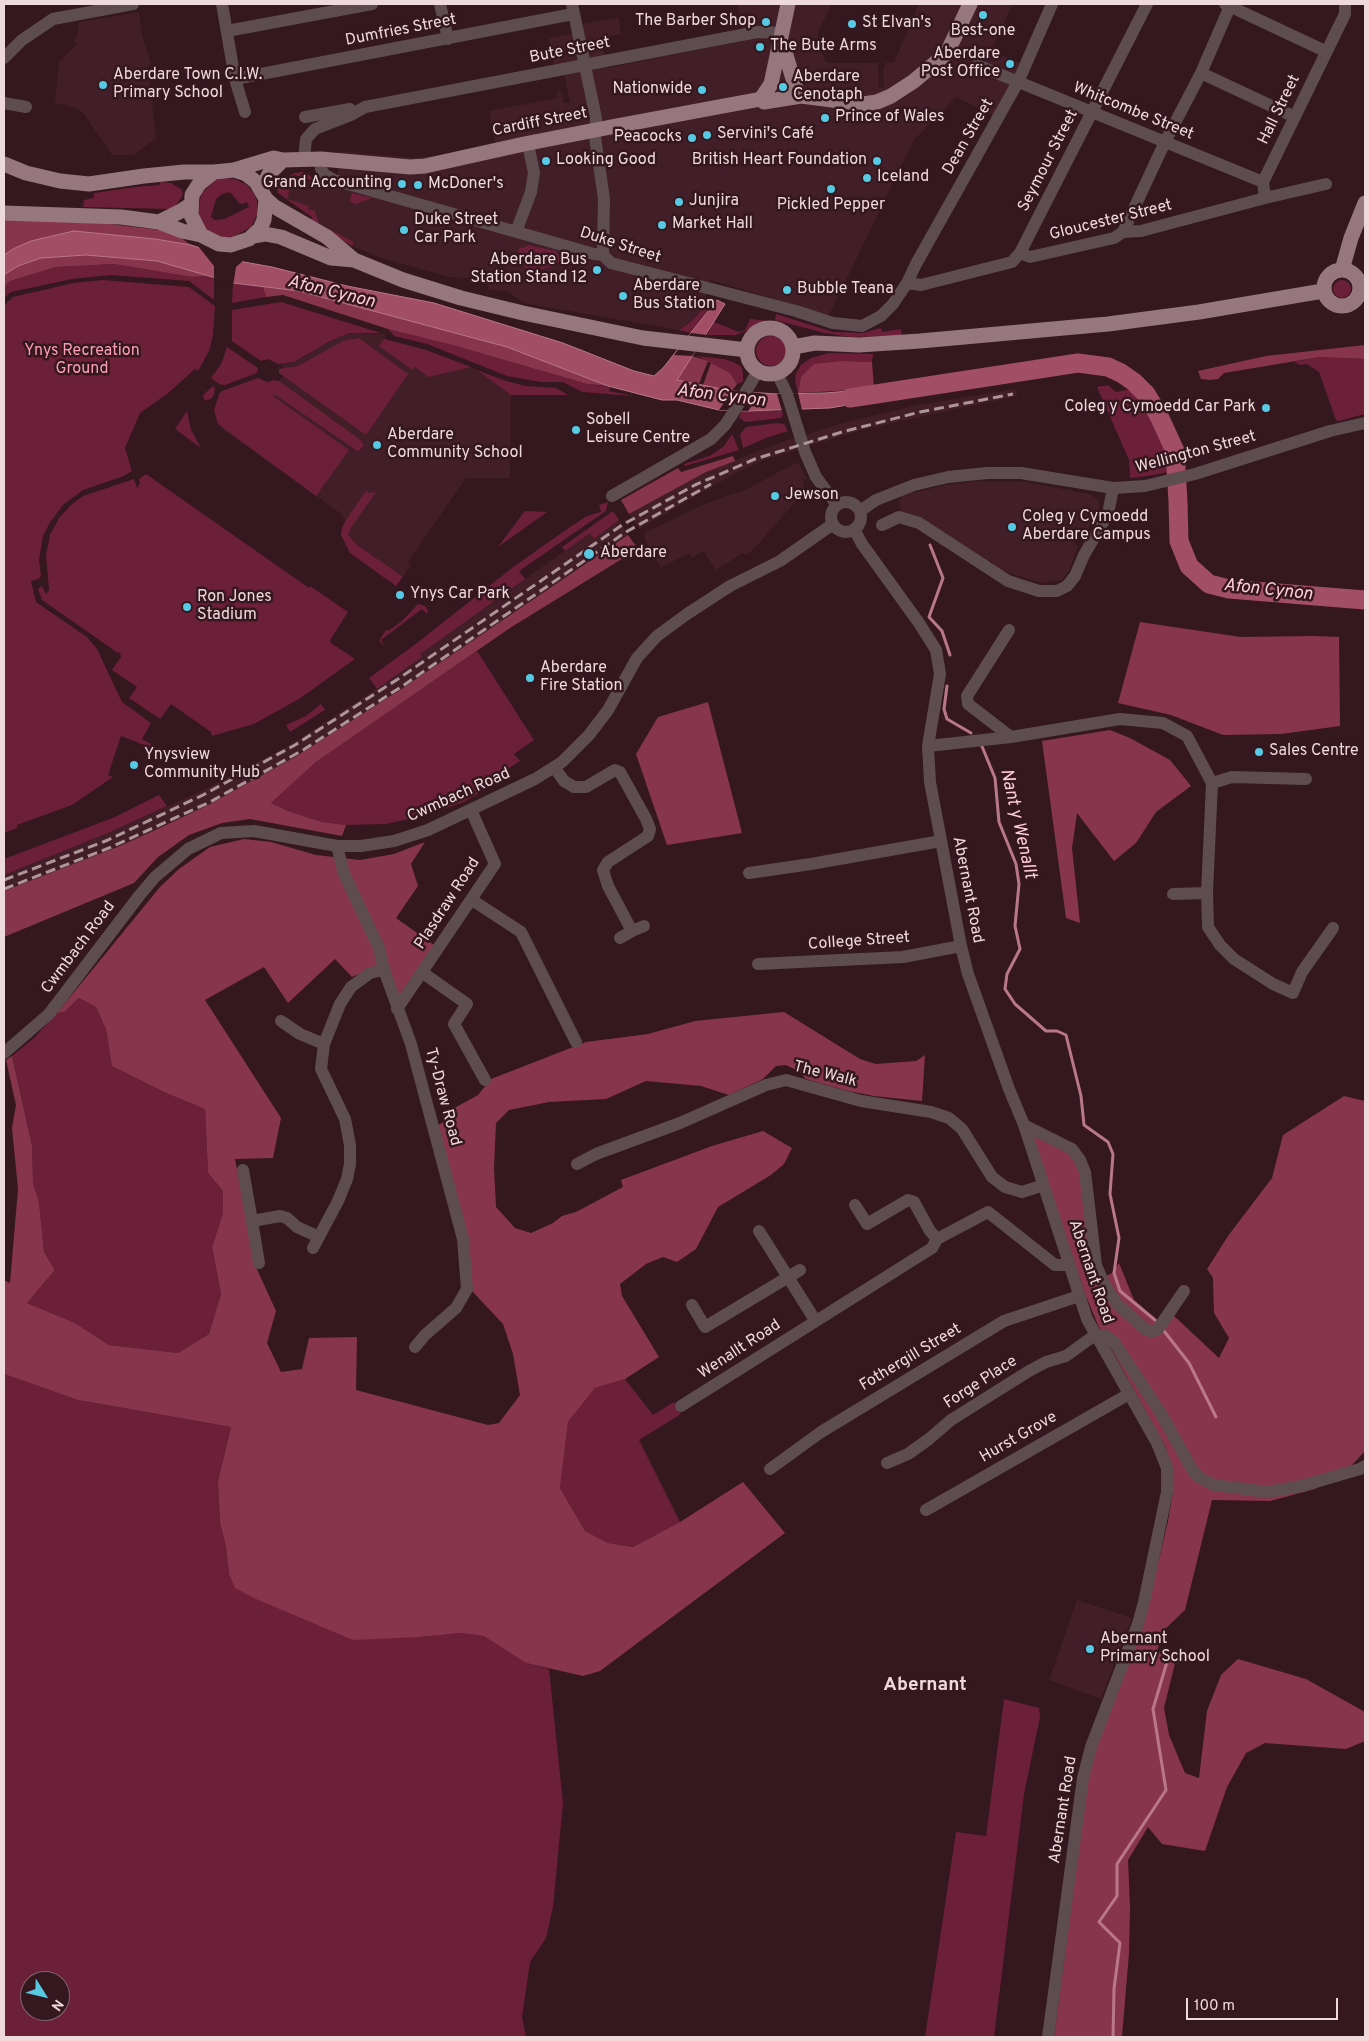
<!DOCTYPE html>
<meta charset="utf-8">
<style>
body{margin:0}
#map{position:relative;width:1369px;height:2041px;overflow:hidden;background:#34171f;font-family:Overpass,sans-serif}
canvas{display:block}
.frame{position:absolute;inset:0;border:5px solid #eed9dd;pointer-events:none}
.north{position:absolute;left:20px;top:1971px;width:50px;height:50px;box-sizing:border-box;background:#34171f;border:1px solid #7e656b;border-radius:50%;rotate:126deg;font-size:14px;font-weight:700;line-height:20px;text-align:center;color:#eed9dd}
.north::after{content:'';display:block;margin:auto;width:18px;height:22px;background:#57c9e2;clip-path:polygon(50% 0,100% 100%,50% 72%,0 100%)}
.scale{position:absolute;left:1186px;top:1998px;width:152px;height:22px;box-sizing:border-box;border:2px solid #eed9dd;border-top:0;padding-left:6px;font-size:15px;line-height:18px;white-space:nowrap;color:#eed9dd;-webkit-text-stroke:4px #34171f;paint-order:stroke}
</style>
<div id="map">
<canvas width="1369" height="2041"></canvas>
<div class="frame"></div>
<div class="north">N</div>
<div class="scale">100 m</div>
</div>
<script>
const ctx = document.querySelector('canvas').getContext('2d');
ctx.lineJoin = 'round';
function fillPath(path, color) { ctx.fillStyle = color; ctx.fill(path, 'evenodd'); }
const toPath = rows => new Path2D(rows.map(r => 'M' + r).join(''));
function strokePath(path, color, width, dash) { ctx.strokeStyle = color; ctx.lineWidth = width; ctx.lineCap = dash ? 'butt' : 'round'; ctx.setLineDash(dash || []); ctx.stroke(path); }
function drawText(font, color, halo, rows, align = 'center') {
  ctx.font = font + ' Overpass,sans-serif'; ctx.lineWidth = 5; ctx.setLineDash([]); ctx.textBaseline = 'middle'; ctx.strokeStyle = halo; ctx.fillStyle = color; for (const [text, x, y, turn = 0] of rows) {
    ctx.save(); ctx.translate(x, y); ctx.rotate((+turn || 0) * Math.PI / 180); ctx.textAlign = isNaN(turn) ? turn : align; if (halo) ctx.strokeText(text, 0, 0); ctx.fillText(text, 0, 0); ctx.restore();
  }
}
fillPath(toPath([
 [737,4,832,4,818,32,817,46,827,63,878,63,879,88,884,87,883,71,885,63,894,62,919,4,1013,4,991,51,1021,63,994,116,956,97,914,140,829,315,711,280,701,311,692,321,679,330,534,305,524,303,507,291,488,290,488,280,449,277,385,259,352,246,354,242,321,227,317,224,313,215,285,199,280,180,290,175,335,188,338,173,339,151,415,158,439,155,495,143,489,111,557,98,556,92,561,91,564,103,570,102,562,63,554,64,549,38,571,34,583,24,619,17,621,34,601,38,607,68,744,41],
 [139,12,142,35,151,63,148,68,156,138,134,155,112,155,83,113,75,108,55,103,59,62,77,44,73,40,77,37,79,22],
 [349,333,385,334,385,339,426,350,503,380,511,395,510,478,466,478,408,562,411,565,396,586,350,553,341,535,342,528,346,520,341,516,340,513,221,428,254,383,277,384,284,374,282,364,294,362,328,342],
 [1016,389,1017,396,865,429,764,460,734,474,639,529,629,514,706,472,787,440,839,424,918,405],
 [798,462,807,479,804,480,803,493,761,541,747,555,743,553,716,570,703,551,692,558,689,553,661,568,645,540,644,533,703,505,726,496,741,492],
 [978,481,1026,482,1090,494,1098,500,1100,505,1098,516,1083,534,1079,533,1074,543,1078,546,1069,571,1061,580,1045,583,1031,580,1001,570,989,560,986,563,901,512,899,500,903,495,945,485],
 [619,520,628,535,400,690,295,757,210,804,164,826,120,846,4,891,4,875,108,833,201,791,288,746,393,678,421,657,419,654,590,533,594,539],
 [1077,1600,1132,1618,1101,1699,1049,1680]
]), '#421e28');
fillPath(toPath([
 [303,172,308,174,317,182,294,175,287,199,309,206,308,209,315,211,319,224,354,242,352,246,310,222,312,217,278,193,276,185,280,180,295,173],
 [222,178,235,179,247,185,255,195,257,202,257,215,251,227,233,237,220,237,208,231,203,226,198,214,201,194,215,180],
 [230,192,239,203,243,204,247,202,249,207,224,219,215,220,211,217,216,199,222,194],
 [160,182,171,183,182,190,183,195,175,207,170,209,83,207,84,200,94,198,94,193,135,187,160,185],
 [352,193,373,198,355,204,350,201],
 [528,245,556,251,562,260,553,266,539,270,529,270,520,263,518,252,520,247,523,248],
 [114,264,192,277,209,276,214,278,214,300,189,281,111,275,72,279,11,292,4,298,4,287,10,281,56,267],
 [103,280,189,287,215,306,213,335,209,351,198,371,195,369,167,394,140,413,125,448,132,471,124,476,83,490,63,505,49,524,43,536,39,560,41,576,38,579,31,581,36,602,87,637,97,649,122,702,151,723,142,739,151,744,149,747,121,736,108,775,113,777,72,805,17,825,17,828,4,833,4,305,13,297,73,283],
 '1333 289a9 9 0 1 1 18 0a9 9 0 1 1-18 0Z',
 [233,283,263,287,266,297,232,303],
 [704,301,713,305,691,333,679,330,692,321,701,311],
 [281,302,381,333,349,333,328,342,294,362,278,364,268,359,261,361,232,341,232,310],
 [776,314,833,332,863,333,881,328,882,332,901,329,902,336,850,337,825,333,775,320],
 [750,319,768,321,736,335,707,335,714,322,739,332,745,330],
 [388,329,456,346,587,384,610,387,609,391,633,396,582,392,563,382,541,382,507,376,427,344,394,336],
 '756 351a15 15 0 1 1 30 0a15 15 0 1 1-30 0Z',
 [359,338,408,374,366,435,279,373,279,369,298,366,343,341],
 [384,339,426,350,471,367,428,377,415,367,413,370,379,346],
 [227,347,258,368,257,373,225,385,219,384,211,378,221,364],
 [829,353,873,354,872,362,842,361,801,377,798,393,795,380,796,373,801,365,811,358],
 [697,356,724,359,733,362,741,366,743,373,743,382,737,384,730,373],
 [1320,357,1365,359,1365,414,1339,421,1336,420,1319,372,1307,364,1300,365,1294,362],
 [477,370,503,380,525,386,556,388,568,395,511,395],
 [258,378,267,382,274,380,279,381,362,441,361,442,364,445,359,451,356,450,274,394,273,396,349,450,316,496,218,424,214,410,219,394,222,391],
 [1108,385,1116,392,1132,389,1143,402,1160,436,1167,459,1168,472,1154,475,1130,478,1129,460,1097,387],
 [213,386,215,389,214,394,212,398,205,401,203,395],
 [187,411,191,430,201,448,175,429],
 [742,411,782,411,783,415,781,418,745,422,739,417],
 [777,423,784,424,788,431,766,438,743,448,740,434,746,427],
 [732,434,739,450,685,466,684,464,710,456,724,446],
 [146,474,309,588,310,586,348,612,330,640,331,643,355,659,299,699,254,724,212,736,211,732,171,704,160,719,129,698,137,687,112,670,121,657,120,652,118,653,42,600,38,589,42,586,46,594,49,590,46,555,50,535,59,518,71,505,83,496,134,479,137,488,140,483,139,479],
 [366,491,369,493,376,492,350,529,348,535,357,545,403,577,396,586,350,553,341,535,342,528,346,520],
 [608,502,606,511,519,571,525,579,420,654,422,657,377,689,369,678,417,643,512,568,567,529,587,516,601,512,599,505],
 [525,511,547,512,498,547,524,512],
 [613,511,619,520,594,539,590,533,565,551,562,547],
 [418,604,425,606,428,610,427,614,422,609,393,631,381,640,385,646,379,641,386,630,388,631,402,621],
 [477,651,534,740,514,754,520,761,506,770,509,776,464,802,426,815,386,824,346,825,322,822,288,811,271,803,316,762],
 [321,704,325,710,290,732,286,725,306,716],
 [159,795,167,806,108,833,4,875,4,859,115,817],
 [79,998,96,1007,106,1029,112,1066,166,1093,205,1109,208,1173,223,1191,223,1213,212,1247,221,1294,209,1334,178,1353,109,1345,75,1323,27,1303,55,1270,44,1252,39,1202,33,1183,32,1146,12,1056,35,1037,57,1013,64,1012],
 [4,1374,78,1400,231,1427,218,1481,220,1523,226,1546,229,1574,419,1637,461,1633,485,1636,526,1663,549,1669,563,1803,553,1907,546,1938,530,1962,522,2017,526,2037,4,2037],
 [30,1981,60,1981,60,2011,30,2011],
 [625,1379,653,1415,674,1402,681,1414,639,1440,680,1522,633,1547,608,1543,585,1531,560,1488,568,1422,595,1388],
 [1004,1699,1039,1708,1040,1717,1024,1794,994,2037,925,2037,956,1832,986,1836]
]), '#6c1f38');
fillPath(toPath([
 [4,218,85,221,160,230,180,237,191,245,155,239,74,231,15,248,4,255],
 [86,255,157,261,209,276,192,277,114,264,56,267,10,281,4,287,4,275,18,266,41,258],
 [263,287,299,291,507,347,608,386,587,384,456,346,388,329,283,295,266,297],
 [1365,345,1365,359,1320,357,1224,373,1218,379,1210,380,1201,379,1198,371,1266,356],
 [692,356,708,361,699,384,676,380],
 [842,361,872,362,874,389,798,393,801,377,814,364],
 [711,363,730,373,737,384,732,391,703,385],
 [733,456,735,461,706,472,629,514,621,500,678,468,681,472],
 [628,535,638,549,510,628,316,762,271,803,288,811,322,822,346,825,342,836,250,819,222,823,189,835,158,857,134,883,4,937,4,891,120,846,164,826,210,804,295,757,400,690],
 [1140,622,1241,637,1313,636,1339,637,1340,726,1281,734,1223,735,1171,715,1118,703],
 [708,702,742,833,667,845,636,754,658,717],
 [1110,730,1130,738,1170,760,1191,786,1156,812,1136,843,1114,861,1077,813,1072,848,1080,923,1066,918,1042,741],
 [244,839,271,842,316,855,360,860,394,854,425,842,411,864,418,886,396,918,434,945,398,997,387,961,352,977,335,959,288,1003,264,967,205,1000,281,1118,273,1158,235,1159,256,1267,276,1311,267,1343,281,1372,302,1369,309,1338,357,1337,356,1390,488,1425,499,1423,520,1395,513,1354,503,1324,471,1290,438,1125,453,1117,449,1111,478,1095,491,1079,586,1042,648,1034,695,1021,784,1012,860,1059,876,1064,916,1061,925,1055,922,1101,874,1096,848,1091,806,1079,798,1071,786,1065,776,1066,763,1079,729,1095,701,1086,646,1081,606,1099,549,1102,509,1110,496,1123,494,1168,496,1207,515,1228,531,1233,553,1223,562,1216,576,1212,623,1187,621,1180,712,1146,763,1131,792,1148,784,1164,771,1175,718,1207,696,1249,677,1262,663,1257,646,1264,620,1284,622,1296,659,1357,625,1379,595,1388,568,1422,560,1488,585,1531,608,1543,633,1547,680,1522,743,1482,785,1533,600,1671,583,1676,526,1663,484,1636,461,1633,419,1637,353,1640,256,1599,235,1588,229,1574,226,1546,220,1523,218,1481,231,1427,78,1400,4,1374,4,1280,10,1283,18,1189,12,1128,16,1105,6,1060,12,1056,32,1146,33,1183,39,1202,44,1252,55,1270,27,1303,75,1323,109,1345,178,1353,209,1334,221,1294,212,1247,223,1213,223,1191,208,1173,205,1109,166,1093,112,1066,106,1029,96,1007,79,998,64,1012,57,1013,160,887,179,869,210,847],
 [1344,1096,1365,1101,1365,1451,1352,1465,1315,1489,1270,1501,1212,1500,1185,1610,1164,1630,1157,1651,1176,1659,1164,1708,1169,1735,1185,1773,1199,1778,1207,1711,1221,1675,1238,1659,1306,1679,1365,1712,1365,1741,1346,1749,1265,1743,1246,1753,1227,1787,1205,1851,1162,1844,1148,1827,1128,1860,1130,1907,1129,1953,1122,2037,1054,2037,1088,1779,1094,1753,1144,1623,1168,1521,1173,1492,1172,1469,1165,1446,1098,1325,1085,1294,1032,1134,1069,1152,1078,1161,1100,1279,1112,1273,1119,1263,1134,1300,1165,1327,1173,1315,1219,1358,1229,1338,1214,1313,1213,1278,1207,1269,1228,1236,1272,1178,1283,1135]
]), '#87354d');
const water = toPath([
 [74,231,155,239,191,245,244,262,272,267,347,286,434,303,563,343,634,371,654,376,663,368,717,300,725,304,677,380,732,391,777,394,825,393,874,389,876,400,830,408,748,411,719,410,677,400,662,400,608,386,507,347,299,291,233,283,157,261,86,255,41,258,18,266,4,275,4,255,15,248,31,241,74,231]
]);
fillPath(water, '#a24e65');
strokePath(water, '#b97889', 1);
fillPath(toPath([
 [198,246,244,260,236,267,233,286,214,280,214,266],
 [691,333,707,335,692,356,674,355],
 [732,391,761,393,748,411,719,410],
 [798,393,802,410,782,411,777,394]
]), '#34171f');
strokePath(toPath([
 [930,545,943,578,929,617,942,631,950,655],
 [947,686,944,709,947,719,971,733],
 [981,744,995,778,999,822,1016,864,1019,884,1015,926,1020,949,1007,974,1005,989,1015,1004,1046,1031,1057,1031,1066,1035,1081,1096,1084,1125,1108,1142,1113,1154,1110,1194,1119,1238,1114,1273,1120,1291,1155,1320],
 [1164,1331,1189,1363,1216,1417],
 [1113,2037,1114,1989,1120,1943,1099,1922,1117,1896,1117,1864,1166,1790,1153,1709,1167,1662]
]), '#b97889', 3);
strokePath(toPath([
 [850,398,1078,363,1108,367,1121,373,1134,382,1146,394,1158,414,1175,451,1178,502,1179,541,1189,566,1209,584,1229,589,1365,600]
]), '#a24e65', 19);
strokePath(toPath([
 [222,4,235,79,245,112],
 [440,4,448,39],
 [572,4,596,118,595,137,604,199,603,255],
 [1225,4,1325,51],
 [227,31,372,4],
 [4,58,22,40,53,19,133,4],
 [977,65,1263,182,1265,198],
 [1201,73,1295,117],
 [235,79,573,14],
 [4,103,26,107],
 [305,117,350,109],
 [304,159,306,139,315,129,351,115,365,107,757,32,782,33],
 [321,159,321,169,325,175,334,180,594,254,603,255,611,263,796,311,833,323,862,326,881,316,893,304,907,283,916,264,1018,82,1052,4],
 [1263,182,1345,14,1345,4],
 [516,232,531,192,534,173,528,144],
 [1123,232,1165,142,1201,73,1231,4],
 [1020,253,1030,257,1114,238,1123,232,1141,231,1265,198,1326,184],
 [907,283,921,285,1012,262,1020,253,1147,4],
 [777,373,787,394,805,452,816,477,837,505],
 [612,496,711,439,725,425,735,410,758,371],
 '831 517a15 15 0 1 1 30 0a15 15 0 1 1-30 0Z',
 [860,511,876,500,914,485,948,477,987,473,1021,473,1113,488,1145,486,1195,474,1330,431,1365,423],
 [882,525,899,517,919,523,1008,581,1039,591,1057,591,1067,586,1075,576,1084,555,1108,514,1113,488],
 [854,529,862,544,919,623,936,650,940,674,928,746,930,782,961,946,968,974,1009,1089,1024,1125,1087,1319,1157,1443,1167,1468,1167,1492,1144,1602,1138,1624,1091,1747,1083,1778,1048,2037],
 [1009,630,967,696,968,704,1011,737],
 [928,746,1011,737,1120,719,1163,723,1187,736,1212,783,1207,893,1208,927,1220,945,1234,959,1273,984,1293,993,1302,972,1333,928],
 [554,767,564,781,574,787,586,787,615,770,620,772,646,819,650,829,648,836,608,862,603,870,608,886,632,931,620,938],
 [1212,783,1232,777,1306,779],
 [337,846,344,874,379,948,384,970,411,1044,463,1239,467,1289,456,1308,425,1335,415,1347],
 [749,873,811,864,941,841],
 [1173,894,1207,893],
 [472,900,521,932,576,1042],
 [632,931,644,926],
 [758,964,903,957,961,946],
 [423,973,467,1004,454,1024,485,1080],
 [397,1009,495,864,471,810],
 [281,1021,300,1034,324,1044],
 [4,1053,49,1014,139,896,155,877,188,849,221,833,254,831,337,846,361,846,394,841,428,830,535,779,562,762,589,735,608,710,637,658,657,636,687,614,730,586,780,561,833,524],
 [1024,1125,1072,1149,1080,1160,1085,1172,1096,1265,1105,1286,1117,1304,1145,1329,1152,1332,1158,1329,1184,1291],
 [577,1164,596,1154,680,1123,766,1085,786,1080,861,1101,931,1112,949,1118,962,1129,992,1177,1005,1187,1022,1192,1044,1185],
 [243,1170,252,1221],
 [855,1205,867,1224,908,1200,914,1202,930,1231,937,1239],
 [759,1231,815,1320],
 [937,1239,988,1212,1055,1265,1070,1265],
 [313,1248,338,1201,347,1179,350,1164,350,1145,345,1119,321,1069,324,1044,340,1004,351,987,370,973,384,970],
 [259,1263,252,1221,280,1216,287,1218,297,1227,319,1237],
 [692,1305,705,1327,800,1270],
 [681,1406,932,1248,937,1239],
 [887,1463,908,1454,929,1439,951,1420,1029,1371,1046,1362,1066,1356,1095,1335,1106,1336,1114,1342,1160,1412,1193,1471,1200,1478,1214,1485,1267,1492,1302,1486,1360,1469,1365,1466],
 [770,1469,821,1432,1004,1321,1079,1296],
 [926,1510,1129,1394]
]), '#5d4d50', 12);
strokePath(toPath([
 [780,47,785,52,796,89,801,96,863,104,877,102,891,96,914,81,947,53,970,4],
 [761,99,771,84,788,4],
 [4,164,26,173,60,181,89,184,144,176,184,172,214,172],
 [234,170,274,158,283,160,321,159,410,167,425,166,524,144,616,126,761,99,764,102,801,96],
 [261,190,269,174,283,160],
 [266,199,264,220,260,229,249,239,231,245,219,244,201,235,191,215,192,195,199,184,214,172,234,170,246,174,256,182,266,199,275,207,327,237,354,260],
 [4,213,121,217,159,222,182,231,201,235],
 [159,222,181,211,190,205],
 [253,236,265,234,281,237,331,258,354,260,403,280,461,298,523,313,643,338,747,350],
 '1324 288a18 18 0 1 1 36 0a18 18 0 1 1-36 0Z',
 [1342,270,1351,238,1365,203],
 '747 351a23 23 0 1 1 46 0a23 23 0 1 1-46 0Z',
 [793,347,815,343,859,345,920,341,1108,324,1199,312,1323,291]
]), '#97777e', 15);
strokePath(toPath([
 [4,880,108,840,203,795,295,745,398,679,622,525,695,485,755,459,842,432,920,412,1013,394],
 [4,889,109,848,210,802,303,750,404,685,626,532,711,484]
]), '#ad969b', 3, [10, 5]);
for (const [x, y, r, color] of [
 [983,15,5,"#57c9e2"],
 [766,22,5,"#57c9e2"],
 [852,24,5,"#57c9e2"],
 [760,47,5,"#57c9e2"],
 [1010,64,5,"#57c9e2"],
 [103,85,5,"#57c9e2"],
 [783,87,5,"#57c9e2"],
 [702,90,5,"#57c9e2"],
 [825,118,5,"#57c9e2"],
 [707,135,5,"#57c9e2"],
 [692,138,5,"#57c9e2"],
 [546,161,5,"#57c9e2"],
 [877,161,5,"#57c9e2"],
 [867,178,5,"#57c9e2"],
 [402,184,5,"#57c9e2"],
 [418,185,5,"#57c9e2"],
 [831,189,5,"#57c9e2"],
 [679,202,5,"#57c9e2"],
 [662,225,5,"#57c9e2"],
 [404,230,5,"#57c9e2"],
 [597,270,5,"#57c9e2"],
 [787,290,5,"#57c9e2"],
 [623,296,5,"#57c9e2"],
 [1266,408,5,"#57c9e2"],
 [576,430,5,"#57c9e2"],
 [377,445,5,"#57c9e2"],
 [775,496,5,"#57c9e2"],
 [1012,527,5,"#57c9e2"],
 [589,554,6,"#57c9e2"],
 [400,595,5,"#57c9e2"],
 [187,607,5,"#57c9e2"],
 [530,678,5,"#57c9e2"],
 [1259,752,5,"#57c9e2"],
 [134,765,5,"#57c9e2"],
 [1090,1649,5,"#57c9e2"]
]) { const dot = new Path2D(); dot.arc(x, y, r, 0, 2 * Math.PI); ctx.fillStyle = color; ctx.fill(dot); strokePath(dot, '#34171f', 2); }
drawText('16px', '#eed9dd', '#34171f', [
 ["The Barber Shop",756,22,"right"],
 ["St Elvan's",862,24],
 ["Best-one",983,32,"center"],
 ["The Bute Arms",770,47],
 ["Aberdare",1000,55,"right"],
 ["Post Office",1000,73,"right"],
 ["Aberdare Town C.I.W.",113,76],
 ["Primary School",113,94],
 ["Aberdare",793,78],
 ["Cenotaph",793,96],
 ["Nationwide",692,90,"right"],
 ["Prince of Wales",835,118],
 ["Servini's Café",717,135],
 ["Peacocks",682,138,"right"],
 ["Looking Good",556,161],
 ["British Heart Foundation",867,161,"right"],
 ["Iceland",877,178],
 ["Grand Accounting",392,184,"right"],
 ["McDoner's",428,185],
 ["Junjira",689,202],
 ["Pickled Pepper",831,206,"center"],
 ["Duke Street",414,221],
 ["Car Park",414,239],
 ["Market Hall",672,225],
 ["Aberdare Bus",587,261,"right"],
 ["Station Stand 12",587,279,"right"],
 ["Aberdare",633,287],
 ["Bus Station",633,305],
 ["Bubble Teana",797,290],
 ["Coleg y Cymoedd Car Park",1256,408,"right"],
 ["Sobell",586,421],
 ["Leisure Centre",586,439],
 ["Aberdare",387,436],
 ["Community School",387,454],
 ["Jewson",785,496],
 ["Coleg y Cymoedd",1022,518],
 ["Aberdare Campus",1022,536],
 ["Aberdare",600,554],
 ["Ynys Car Park",410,595],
 ["Ron Jones",197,598],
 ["Stadium",197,616],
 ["Aberdare",540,669],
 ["Fire Station",540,687],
 ["Sales Centre",1269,752],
 ["Ynysview",144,756],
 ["Community Hub",144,774],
 ["Abernant",1100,1640],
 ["Primary School",1100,1658]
], 'left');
drawText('16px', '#eed9dd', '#34171f', [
 ["Dumfries Street",401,31,-11],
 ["Bute Street",570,51,-11],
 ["Hall Street",1280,110,-64],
 ["Whitcombe Street",1133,112,22],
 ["Cardiff Street",540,123,-11],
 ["Dean Street",969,137,-60],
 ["Seymour Street",1049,161,-63],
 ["Gloucester Street",1111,221,-14],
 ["Duke Street",620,246,18],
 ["Wellington Street",1196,453,-15],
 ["Cwmbach Road",459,796,-24],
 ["Abernant Road",967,890,79],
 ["Plasdraw Road",448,904,-57],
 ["College Street",859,942,-4],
 ["Cwmbach Road",79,948,-53],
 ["The Walk",825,1075,14],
 ["Ty-Draw Road",442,1097,75],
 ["Abernant Road",1090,1272,71],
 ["Wenallt Road",740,1350,-33],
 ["Fothergill Street",911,1358,-31],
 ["Forge Place",981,1383,-33],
 ["Hurst Grove",1019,1438,-30],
 ["Abernant Road",1064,1810,-81]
]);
drawText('16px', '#fd9eb5', '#34171f', [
 ["Ynys Recreation",82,352],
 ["Ground",82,370]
]);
drawText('italic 18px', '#ffcdd7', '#34171f', [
 ["Afon Cynon",331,293,14],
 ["Afon Cynon",721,397,7],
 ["Afon Cynon",1268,591,6],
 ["Nant y Wenallt",1017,824,77]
]);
drawText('bold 19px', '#eed9dd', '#34171f', [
 ["Abernant",925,1686]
]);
</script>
